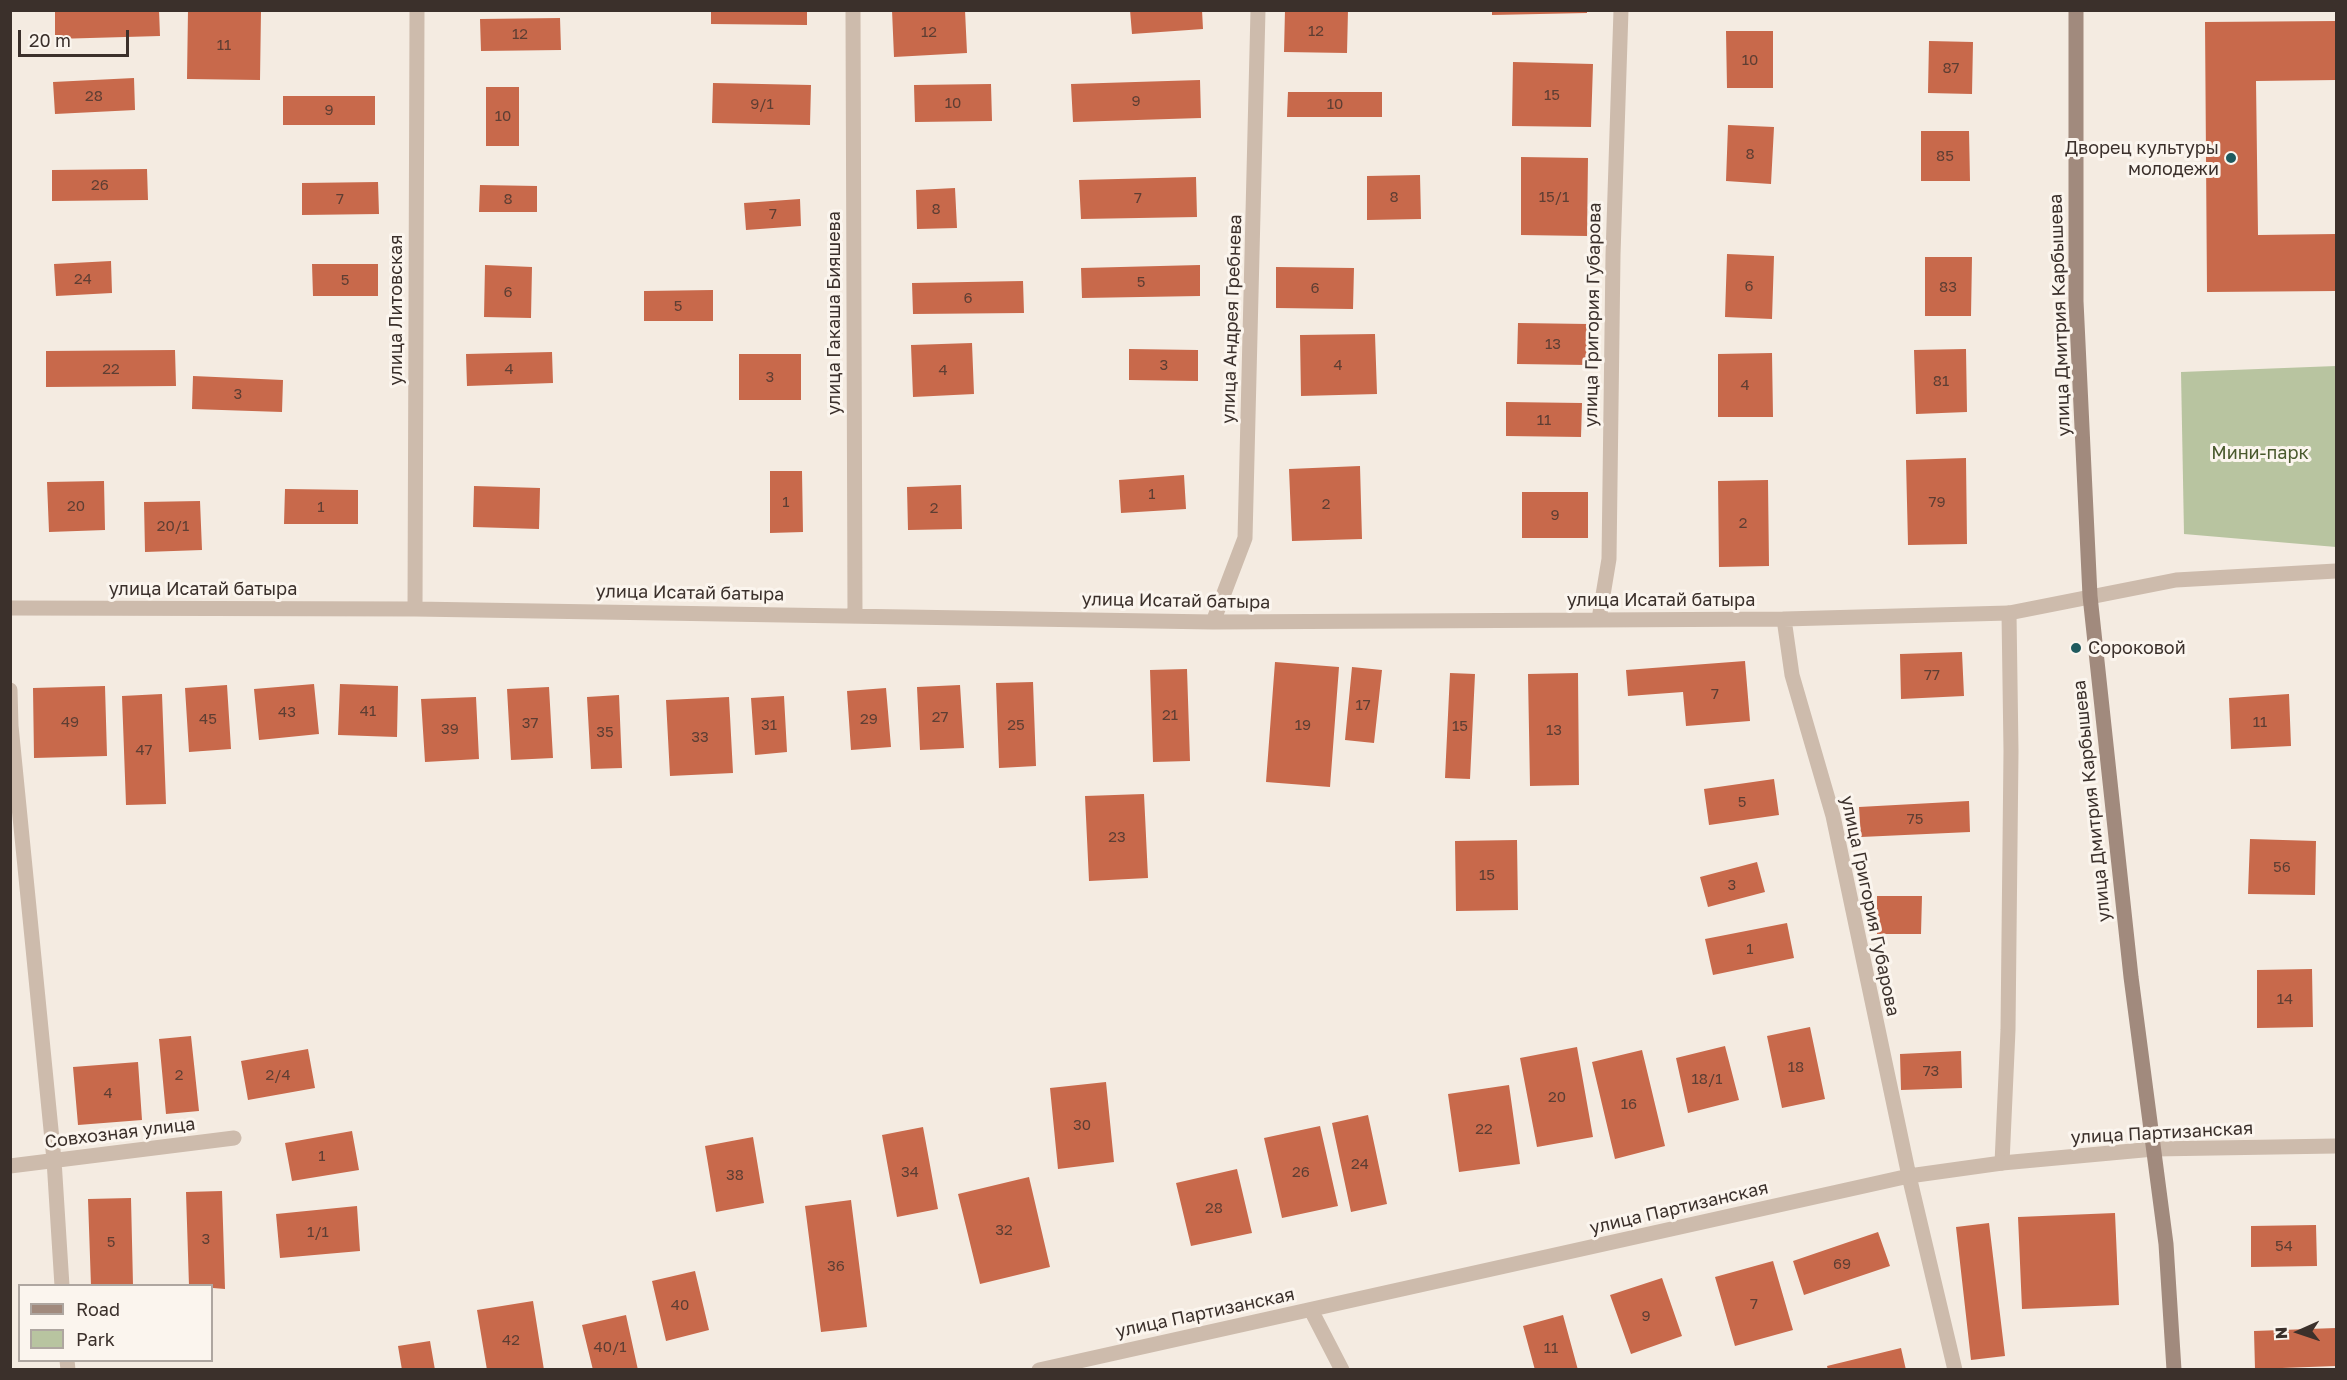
<!DOCTYPE html>
<meta charset="utf-8">
<style>
body{margin:0}
#map{position:relative;width:2347px;height:1380px;overflow:hidden;background:#f4ebe1;font-family:"Golos Text",sans-serif}
canvas{display:block}
.frame{position:absolute;inset:0;border:12px solid #3b302b;pointer-events:none}
.legend{position:absolute;left:18px;top:1284px;width:195px;height:78px;box-sizing:border-box;background:#fbf5ee;border:2px solid #aea6a0;margin:0;padding:8px 10px;list-style:none;font-size:18px;color:#3b302b}
.legend li{display:flex;align-items:center;gap:12px;height:30px}
.legend b{width:30px;border:2px solid #aea6a0}
.north{position:absolute;left:2269px;top:1302px;width:60px;height:60px;-webkit-text-stroke:4px #fbf5ee;paint-order:stroke;rotate:267deg;font-size:16px;font-weight:700;line-height:24px;text-align:center;color:#3b302b}
.north::after{content:'';display:block;margin:auto;width:21px;height:27px;background:#3b302b;clip-path:polygon(50% 0,100% 100%,50% 72%,0 100%)}
.scale{position:absolute;left:18px;top:30px;width:111px;height:27px;box-sizing:border-box;border:3px solid #3b302b;border-top:0;padding-left:8px;font-size:18px;line-height:21px;white-space:nowrap;color:#3b302b;-webkit-text-stroke:4px #fbf5ee;paint-order:stroke}
</style>
<div id="map">
<canvas width="2347" height="1380"></canvas>
<div class="frame"></div>
<ul class="legend">
<li><b style="height:8px;background:#a18a7d"></b>Road</li>
<li><b style="height:16px;background:#b8c4a0"></b>Park</li>
</ul>
<div class="north">N</div>
<div class="scale">20 m</div>
</div>
<script>
const ctx = document.querySelector('canvas').getContext('2d');
ctx.lineJoin = 'round';
function fillPath(path, color) { ctx.fillStyle = color; ctx.fill(path, 'evenodd'); }
const toPath = rows => new Path2D(rows.map(r => 'M' + r).join(''));
function strokePath(path, color, width, dash) { ctx.strokeStyle = color; ctx.lineWidth = width; ctx.lineCap = dash ? 'butt' : 'round'; ctx.setLineDash(dash || []); ctx.stroke(path); }
function drawText(font, color, halo, rows, align = 'center') {
  ctx.font = font + ' "Golos Text",sans-serif'; ctx.lineWidth = 6; ctx.setLineDash([]); ctx.textBaseline = 'middle'; ctx.strokeStyle = halo; ctx.fillStyle = color; for (const [text, x, y, turn = 0] of rows) {
    ctx.save(); ctx.translate(x, y); ctx.rotate((+turn || 0) * Math.PI / 180); ctx.textAlign = isNaN(turn) ? turn : align; if (halo) ctx.strokeText(text, 0, 0); ctx.fillText(text, 0, 0); ctx.restore();
  }
}
fillPath(toPath([
 [2336,366,2336,547,2184,534,2181,372]
]), '#b8c4a0');
fillPath(toPath([
 [55,10,159,10,160,36,55,39],
 [188,10,261,11,260,80,187,79],
 [711,10,807,10,807,25,711,24],
 [892,10,965,10,967,53,894,57],
 [1130,10,1202,10,1203,29,1132,34],
 [1285,10,1348,10,1347,53,1284,52],
 [1492,10,1587,10,1587,13,1492,15],
 [560,18,561,50,481,51,480,19],
 [2336,21,2336,80,2256,81,2258,235,2336,234,2336,291,2207,292,2205,22],
 [1726,31,1773,31,1773,88,1727,88],
 [1929,41,1973,42,1972,94,1928,93],
 [1513,62,1593,64,1591,127,1512,126],
 [134,78,135,110,55,114,53,82],
 [1200,80,1201,118,1073,122,1071,84],
 [713,83,811,85,810,125,712,123],
 [991,84,992,121,915,122,914,85],
 [486,87,519,87,519,146,486,146],
 [1288,92,1382,92,1382,117,1287,117],
 [283,96,375,96,375,125,283,125],
 [1728,125,1774,127,1771,184,1726,181],
 [1921,131,1969,131,1970,181,1921,181],
 [1521,157,1588,158,1587,236,1521,235],
 [147,169,148,200,52,201,52,170],
 [1420,175,1421,219,1367,220,1367,176],
 [1196,177,1197,217,1081,219,1079,180],
 [378,182,379,214,302,215,302,183],
 [480,185,537,186,537,212,479,212],
 [955,188,957,228,917,229,916,190],
 [800,199,801,226,746,230,744,203],
 [1727,254,1774,256,1772,319,1725,317],
 [1925,257,1972,257,1971,316,1925,316],
 [111,261,112,293,56,296,54,264],
 [312,264,378,264,378,296,313,296],
 [485,265,532,267,531,318,484,317],
 [1200,265,1200,296,1082,298,1081,268],
 [1276,267,1354,268,1353,309,1276,308],
 [1023,281,1024,313,913,314,912,283],
 [713,290,713,321,644,321,644,291],
 [1518,323,1588,324,1587,365,1517,364],
 [1375,334,1377,394,1301,396,1300,335],
 [972,343,974,394,913,397,911,345],
 [1129,349,1198,350,1198,381,1129,380],
 [1966,349,1967,412,1916,414,1914,350],
 [175,350,176,386,46,387,46,351],
 [552,352,553,383,467,386,466,354],
 [1772,353,1773,417,1718,417,1718,354],
 [739,354,801,354,801,400,739,400],
 [193,376,283,380,282,412,192,409],
 [1506,402,1582,403,1581,437,1506,436],
 [1966,458,1967,544,1908,545,1906,460],
 [1360,466,1362,539,1292,541,1289,469],
 [770,471,802,471,803,532,770,533],
 [1184,475,1186,509,1121,513,1119,480],
 [1768,480,1769,566,1719,567,1718,481],
 [104,481,105,530,49,532,47,482],
 [961,485,962,529,908,530,907,487],
 [474,486,540,488,539,529,473,527],
 [285,489,358,490,358,524,284,524],
 [1522,492,1588,492,1588,538,1522,538],
 [200,501,202,550,145,552,144,502],
 [1962,652,1964,696,1901,699,1900,654],
 [1745,661,1750,721,1686,726,1683,692,1628,696,1626,670],
 [1275,662,1339,667,1330,787,1266,782],
 [1352,667,1382,670,1374,743,1345,740],
 [1187,669,1190,761,1153,762,1150,670],
 [1450,673,1475,674,1470,779,1445,778],
 [1578,673,1579,785,1530,786,1528,674],
 [1033,682,1036,766,999,768,996,683],
 [314,684,319,734,259,740,254,689],
 [340,684,398,686,397,737,338,735],
 [227,685,231,749,189,752,185,688],
 [960,685,964,748,920,750,917,687],
 [105,686,107,756,34,758,33,688],
 [549,687,553,758,511,760,507,689],
 [886,688,891,747,851,750,847,691],
 [162,694,166,804,126,805,122,696],
 [2289,694,2291,746,2231,749,2229,698],
 [619,695,622,768,591,769,587,697],
 [784,696,787,752,755,755,751,698],
 [476,697,479,759,425,762,421,699],
 [729,697,733,773,670,776,666,700],
 [1774,779,1779,815,1709,825,1704,789],
 [1144,794,1148,878,1089,881,1085,796],
 [1969,801,1970,832,1861,837,1859,807],
 [2250,839,2316,841,2315,895,2248,894],
 [1517,840,1518,910,1456,911,1455,841],
 [1757,862,1765,892,1708,907,1700,877],
 [1877,896,1922,896,1921,934,1877,934],
 [1787,923,1794,958,1713,975,1705,939],
 [2312,969,2313,1027,2257,1028,2257,970],
 [1810,1027,1825,1099,1782,1108,1767,1036],
 [191,1036,199,1111,166,1114,159,1039],
 [1725,1046,1739,1100,1688,1113,1676,1058],
 [1577,1047,1593,1137,1537,1147,1520,1058],
 [308,1049,315,1088,248,1100,241,1061],
 [1642,1050,1665,1146,1615,1159,1592,1062],
 [1961,1051,1962,1088,1901,1090,1900,1054],
 [138,1062,142,1120,78,1125,73,1067],
 [1106,1082,1114,1162,1058,1169,1050,1088],
 [1509,1085,1520,1164,1459,1172,1448,1094],
 [1368,1115,1387,1204,1351,1212,1332,1123],
 [1320,1126,1338,1206,1282,1218,1264,1138],
 [923,1127,938,1209,897,1217,882,1135],
 [352,1131,359,1170,292,1181,285,1143],
 [753,1137,764,1203,716,1212,705,1146],
 [1237,1169,1252,1233,1191,1246,1176,1183],
 [1029,1177,1050,1267,980,1284,958,1194],
 [222,1191,225,1289,189,1286,186,1192],
 [131,1198,133,1285,91,1286,88,1199],
 [851,1200,867,1327,821,1332,805,1206],
 [357,1206,360,1251,280,1258,276,1214],
 [2115,1213,2119,1305,2022,1309,2018,1217],
 [1989,1223,2005,1356,1971,1360,1956,1227],
 [2316,1225,2317,1266,2251,1267,2251,1226],
 [1878,1232,1890,1266,1804,1295,1793,1261],
 [1773,1261,1793,1330,1735,1346,1715,1277],
 [695,1271,709,1330,666,1341,652,1281],
 [1662,1278,1682,1336,1631,1354,1610,1295],
 [533,1301,544,1370,487,1370,477,1310],
 [626,1315,638,1370,593,1370,582,1325],
 [1563,1315,1578,1370,1535,1370,1523,1326],
 [2336,1328,2336,1366,2255,1369,2254,1331],
 [430,1341,435,1370,402,1370,398,1346],
 [1901,1348,1906,1370,1828,1370,1827,1366]
]), '#c8694b');
strokePath(toPath([
 [2002,1163,2008,1030,2011,751,2009,613]
]), '#cdbbac', 15);
strokePath(toPath([
 [853,10,855,615],
 [10,608,415,609,1213,622,1784,619,2009,613,2176,580,2336,571],
 [415,609,417,10],
 [1599,619,1609,559,1613,255,1621,10],
 [1784,619,1792,675,1833,816,1909,1176,1955,1370],
 [1213,622,1245,538,1258,10],
 [10,690,11,726,54,1160,62,1286],
 [10,1166,234,1138],
 [1311,1310,1342,1370],
 [67,1360,68,1370],
 [1039,1370,1909,1176,2002,1163,2154,1149,2336,1146]
]), '#cdbbac', 15);
strokePath(toPath([
 [2076,10,2076,301,2090,596,2131,977,2166,1244,2174,1370]
]), '#a18a7d', 15);
for (const [x, y, r, color] of [
 [2231,158,6,"#1f5a5e"],
 [2076,648,6,"#1f5a5e"]
]) { const dot = new Path2D(); dot.arc(x, y, r, 0, 2 * Math.PI); ctx.fillStyle = color; ctx.fill(dot); strokePath(dot, '#fbf5ee', 2); }
drawText('15px', '#5e3e33', null, [
 ["12",1316,31],
 ["12",929,32],
 ["12",520,34],
 ["11",224,45],
 ["10",1750,60],
 ["87",1951,68],
 ["15",1552,95],
 ["28",94,96],
 ["9",1136,101],
 ["10",953,103],
 ["9/1",762,104],
 ["10",1335,104],
 ["9",329,110],
 ["10",503,116],
 ["8",1750,154],
 ["85",1945,156],
 ["26",100,185],
 ["8",1394,197],
 ["15/1",1554,197],
 ["7",1138,198],
 ["7",340,199],
 ["8",508,199],
 ["8",936,209],
 ["7",773,214],
 ["24",83,279],
 ["5",345,280],
 ["5",1141,282],
 ["6",1749,286],
 ["83",1948,287],
 ["6",1315,288],
 ["6",508,292],
 ["6",968,298],
 ["5",678,306],
 ["13",1553,344],
 ["3",1164,365],
 ["4",1338,365],
 ["22",111,369],
 ["4",509,369],
 ["4",943,370],
 ["3",770,377],
 ["81",1941,381],
 ["4",1745,385],
 ["3",238,394],
 ["11",1544,420],
 ["1",1152,494],
 ["1",786,502],
 ["79",1937,502],
 ["2",1326,504],
 ["20",76,506],
 ["1",321,507],
 ["2",934,508],
 ["9",1555,515],
 ["2",1743,523],
 ["20/1",173,526],
 ["77",1932,675],
 ["7",1715,694],
 ["17",1363,705],
 ["41",368,711],
 ["43",287,712],
 ["21",1170,715],
 ["27",940,717],
 ["45",208,719],
 ["29",869,719],
 ["49",70,722],
 ["11",2260,722],
 ["37",530,723],
 ["31",769,725],
 ["25",1016,725],
 ["19",1303,725],
 ["15",1460,726],
 ["39",450,729],
 ["13",1554,730],
 ["35",605,732],
 ["33",700,737],
 ["47",144,750],
 ["5",1742,802],
 ["75",1915,819],
 ["23",1117,837],
 ["56",2282,867],
 ["15",1487,875],
 ["3",1732,885],
 ["1",1750,949],
 ["14",2285,999],
 ["18",1796,1067],
 ["73",1931,1071],
 ["2",179,1075],
 ["2/4",278,1075],
 ["18/1",1707,1079],
 ["4",108,1093],
 ["20",1557,1097],
 ["16",1629,1104],
 ["30",1082,1125],
 ["22",1484,1129],
 ["1",322,1156],
 ["24",1360,1164],
 ["34",910,1172],
 ["26",1301,1172],
 ["38",735,1175],
 ["28",1214,1208],
 ["32",1004,1230],
 ["1/1",318,1232],
 ["3",206,1239],
 ["5",111,1242],
 ["54",2284,1246],
 ["69",1842,1264],
 ["36",836,1266],
 ["7",1754,1304],
 ["40",680,1305],
 ["9",1646,1316],
 ["42",511,1340],
 ["40/1",610,1347],
 ["11",1551,1348]
]);
drawText('18px', '#3b302b', '#fbf5ee', [
 ["Дворец культуры",2219,148],
 ["молодежи",2219,169],
 ["Сороковой",2088,648,"left"]
], 'right');
drawText('18px', '#3b302b', '#fbf5ee', [
 ["улица Литовская",396,310,-90],
 ["улица Гакаша Бияшева",834,313,-90],
 ["улица Григория Губарова",1593,315,-89],
 ["улица Дмитрия Карбышева",2060,315,-92],
 ["улица Андрея Гребнева",1232,319,-88],
 ["улица Исатай батыра",203,589],
 ["улица Исатай батыра",690,593,1],
 ["улица Исатай батыра",1661,600],
 ["улица Исатай батыра",1176,601,1],
 ["улица Дмитрия Карбышева",2092,801,-96],
 ["улица Григория Губарова",1870,906,78],
 ["Совхозная улица",120,1133,-7],
 ["улица Партизанская",2162,1133,-3],
 ["улица Партизанская",1679,1208,-13],
 ["улица Партизанская",1205,1313,-12]
]);
drawText('18px', '#4a5a2e', '#fbf5ee', [
 ["Мини-парк",2260,453]
]);
</script>
